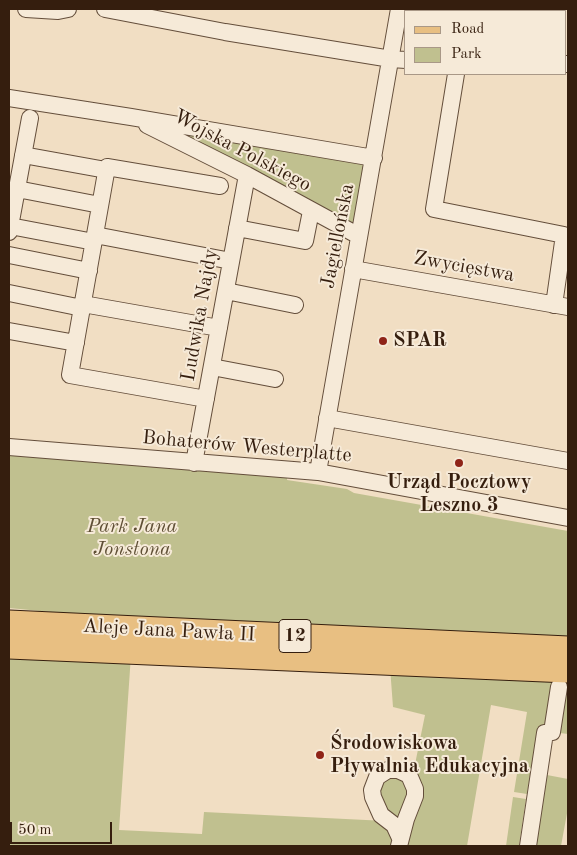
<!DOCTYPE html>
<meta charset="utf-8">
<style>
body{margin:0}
#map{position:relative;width:577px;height:855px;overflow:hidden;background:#f1dec3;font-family:"Old Standard TT",serif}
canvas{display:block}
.frame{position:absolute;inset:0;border:10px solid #351e0e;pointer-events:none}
.legend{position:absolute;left:404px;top:10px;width:162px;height:65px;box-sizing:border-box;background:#f6ead8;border:1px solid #a99887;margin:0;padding:6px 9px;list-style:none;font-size:15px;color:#351e0e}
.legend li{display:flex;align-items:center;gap:10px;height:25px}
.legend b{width:25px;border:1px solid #a99887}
.scale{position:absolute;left:10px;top:822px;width:102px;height:22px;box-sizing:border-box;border:2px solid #351e0e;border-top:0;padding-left:6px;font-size:15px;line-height:18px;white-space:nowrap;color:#351e0e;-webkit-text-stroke:4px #f6ead8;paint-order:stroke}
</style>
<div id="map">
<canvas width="577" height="855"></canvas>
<div class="frame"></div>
<ul class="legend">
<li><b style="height:6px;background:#e8bf82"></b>Road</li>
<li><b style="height:14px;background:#c0c08f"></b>Park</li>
</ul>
<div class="scale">50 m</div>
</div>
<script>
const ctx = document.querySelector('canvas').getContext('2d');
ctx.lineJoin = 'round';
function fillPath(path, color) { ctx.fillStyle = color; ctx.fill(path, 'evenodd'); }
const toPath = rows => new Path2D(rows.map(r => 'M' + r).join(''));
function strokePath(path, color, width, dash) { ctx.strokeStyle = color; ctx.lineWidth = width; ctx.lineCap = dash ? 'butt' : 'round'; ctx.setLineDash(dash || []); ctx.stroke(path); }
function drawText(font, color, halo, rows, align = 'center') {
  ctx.font = font + ' "Old Standard TT",serif'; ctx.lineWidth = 4; ctx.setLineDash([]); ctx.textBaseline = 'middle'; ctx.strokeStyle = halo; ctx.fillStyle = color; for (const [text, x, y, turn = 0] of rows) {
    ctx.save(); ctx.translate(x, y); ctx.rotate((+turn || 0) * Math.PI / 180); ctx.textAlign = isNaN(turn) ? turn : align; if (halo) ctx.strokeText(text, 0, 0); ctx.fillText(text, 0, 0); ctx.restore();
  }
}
fillPath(toPath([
 [140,120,372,160,358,233],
 [9,447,288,470,287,480,347,489,354,493,568,531,568,642,133,620,9,608],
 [9,650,131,655,119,830,202,834,204,812,386,821,377,777,412,779,425,715,393,707,390,667,568,682,568,734,552,732,537,732,527,794,514,792,527,712,491,705,467,846,9,846],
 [547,775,568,779,568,808,561,846,536,846],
 [513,797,526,799,519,846,506,846]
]), '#c0c08f');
const minor = toPath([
 [26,9,58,11,68,9],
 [105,9,225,32,391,59,406,60],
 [566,64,568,64],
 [456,74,434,209,564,235,554,305],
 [9,98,131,117,374,158],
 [147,125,247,175,359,236],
 [23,155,106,170],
 [17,189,100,205],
 [10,226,94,242],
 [237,228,305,241,311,211],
 [9,232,30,118],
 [95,235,231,261],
 [9,255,89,271],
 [353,269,568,307],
 [226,291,295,305],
 [9,293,82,308],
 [83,304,219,328],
 [9,331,76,343],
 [212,367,275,379],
 [206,399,70,375,107,167,220,186],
 [327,418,568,461],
 [9,447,318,472,568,518],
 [194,463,247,175],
 [318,472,399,9],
 [399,846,406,819,415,796,415,789,409,775,398,770,388,770,377,777,372,790,373,797,381,815,394,825,400,838],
 [528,846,545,733,552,732,559,687]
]);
const primary = toPath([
 [9,623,568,649],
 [9,646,568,670]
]);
strokePath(minor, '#644e3b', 18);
strokePath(primary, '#351e0e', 27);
strokePath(minor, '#f6ead8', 16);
strokePath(primary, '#e8bf82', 25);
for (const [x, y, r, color] of [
 [383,341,5,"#8f2418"],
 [459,463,5,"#8f2418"],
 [320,755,5,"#8f2418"]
]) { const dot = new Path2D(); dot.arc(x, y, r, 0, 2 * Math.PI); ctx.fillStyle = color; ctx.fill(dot); strokePath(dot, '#f6ead8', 2); }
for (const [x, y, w] of [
 [295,636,32]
]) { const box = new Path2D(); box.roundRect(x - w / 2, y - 16.5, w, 33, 4); ctx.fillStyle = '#f6ead8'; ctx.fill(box); strokePath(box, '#351e0e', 1); }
drawText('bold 19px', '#351e0e', null, [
 ["12",295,636]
]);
drawText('20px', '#351e0e', '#f6ead8', [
 ["Wojska Polskiego",242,151,28],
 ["Jagiellońska",338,236,-79],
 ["Zwycięstwa",464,267,10],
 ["Ludwika Najdy",200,315,-80],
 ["Bohaterów Westerplatte",247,447,5],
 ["Aleje Jana Pawła II",169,631,3]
]);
drawText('bold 20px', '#351e0e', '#f6ead8', [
 ["SPAR",393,341],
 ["Urząd Pocztowy",459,483,"center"],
 ["Leszno 3",459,506,"center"],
 ["Środowiskowa",330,744],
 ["Pływalnia Edukacyjna",330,767]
], 'left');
drawText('italic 20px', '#5f4f35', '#f6ead8', [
 ["Park Jana",132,527],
 ["Jonstona",132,550]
]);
</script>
